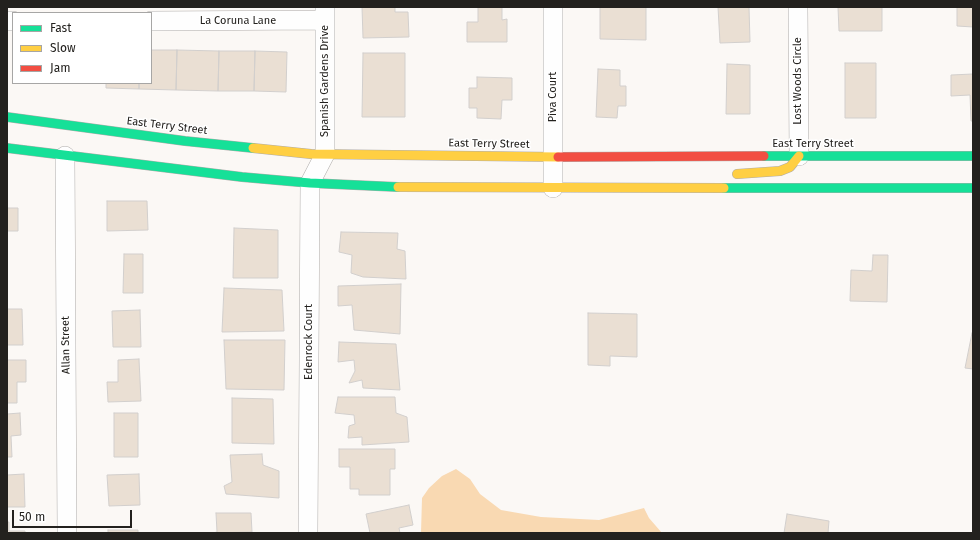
<!DOCTYPE html>
<style>
body{margin:0}
#map{position:relative;width:980px;height:540px;overflow:hidden;background:#fbf8f5;font-family:"Fira Sans",sans-serif}
canvas{display:block}
.frame{position:absolute;inset:0;border:8px solid #23211e;pointer-events:none}
.legend{position:absolute;left:12px;top:12px;width:140px;height:72px;box-sizing:border-box;background:#fff;border:1px solid #a7a6a5;margin:0;padding:5px 7px;list-style:none;font-size:12px;color:#23211e}
.legend li{display:flex;align-items:center;gap:8px;height:20px}
.legend b{width:20px;border:1px solid #a7a6a5}
.scale{position:absolute;left:12px;top:510px;width:120px;height:18px;box-sizing:border-box;border:2px solid #23211e;border-top:0;padding-left:5px;font-size:12px;line-height:14px;white-space:nowrap;color:#23211e;-webkit-text-stroke:3px #fff;paint-order:stroke}
</style>
<div id="map">
<canvas width="980" height="540"></canvas>
<div class="frame"></div>
<ul class="legend">
<li><b style="height:5px;background:#16e098"></b>Fast</li>
<li><b style="height:5px;background:#ffcf43"></b>Slow</li>
<li><b style="height:5px;background:#f24e42"></b>Jam</li>
</ul>
<div class="scale">50 m</div>
</div>
<script>
const ctx = document.querySelector('canvas').getContext('2d');
ctx.lineJoin = 'round';
function fillPath(path, color) { ctx.fillStyle = color; ctx.fill(path, 'evenodd'); }
const toPath = rows => new Path2D(rows.map(r => 'M' + r).join(''));
function strokePath(path, color, width, dash) { ctx.strokeStyle = color; ctx.lineWidth = width; ctx.lineCap = dash ? 'butt' : 'round'; ctx.setLineDash(dash || []); ctx.stroke(path); }
function drawText(font, color, halo, rows, align = 'center') {
  ctx.font = font + ' "Fira Sans",sans-serif'; ctx.lineWidth = 3; ctx.setLineDash([]); ctx.textBaseline = 'middle'; ctx.strokeStyle = halo; ctx.fillStyle = color; for (const [text, x, y, turn = 0] of rows) {
    ctx.save(); ctx.translate(x, y); ctx.rotate((+turn || 0) * Math.PI / 180); ctx.textAlign = isNaN(turn) ? turn : align; if (halo) ctx.strokeText(text, 0, 0); ctx.fillText(text, 0, 0); ctx.restore();
  }
}
fillPath(toPath([
 [456,469,470,479,480,494,501,510,541,517,599,520,644,508,649,518,662,533,421,533,422,498,429,488,442,476]
]), '#f9d9b2');
const building = toPath([
 [362,7,395,7,395,12,408,12,409,37,363,38,362,7],
 [478,7,502,7,502,20,507,19,507,42,467,42,467,22,478,22,478,7],
 [600,7,646,7,646,40,600,39,600,7],
 [718,7,749,7,750,42,720,43,718,7],
 [838,7,882,7,882,31,839,31,838,7],
 [957,7,973,7,973,27,957,26,957,7],
 [151,50,177,50,176,90,139,89,139,83,151,83,151,50],
 [177,50,219,51,218,91,176,90,177,50],
 [219,51,255,51,254,91,218,91,219,51],
 [255,51,287,52,286,92,254,91,255,51],
 [363,53,405,53,405,117,362,117,363,53],
 [845,63,876,63,876,118,845,118,845,63],
 [727,64,750,65,750,114,726,114,727,64],
 [598,69,620,70,620,86,626,86,626,106,618,106,617,118,596,117,598,69],
 [973,74,973,121,971,121,970,95,951,96,951,75,973,74],
 [477,77,512,78,512,100,502,100,501,119,477,118,477,108,469,108,469,88,477,88,477,77],
 [106,83,139,83,139,89,106,88,106,83],
 [107,201,147,201,148,230,107,231,107,201],
 [7,208,18,208,18,231,7,231,7,208],
 [234,228,278,230,278,278,233,278,234,228],
 [341,232,398,233,397,249,405,251,406,279,363,277,351,273,352,255,339,252,341,232],
 [124,254,143,254,143,293,123,293,124,254],
 [873,255,888,255,887,302,850,301,851,270,872,271,873,255],
 [401,284,400,334,354,330,352,305,338,306,338,286,401,284],
 [224,288,282,290,284,331,222,332,224,288],
 [7,309,22,309,23,345,7,345,7,309],
 [140,310,141,347,113,347,112,311,140,310],
 [588,313,637,314,637,357,610,356,610,366,588,365,588,313],
 [972,333,973,333,973,369,965,368,972,333],
 [224,340,285,340,284,390,226,389,224,340],
 [339,342,396,344,400,390,363,388,362,380,349,383,355,371,354,360,338,362,339,342],
 [139,359,141,401,108,402,107,382,118,382,118,360,139,359],
 [7,360,26,360,26,382,17,382,17,403,7,403,7,360],
 [338,397,395,397,396,413,407,417,409,442,362,445,362,437,348,438,349,426,355,424,354,415,335,413,338,397],
 [232,398,273,399,274,444,232,443,232,398],
 [20,413,21,435,11,436,12,457,7,457,7,414,20,413],
 [114,413,138,413,138,457,114,457,114,413],
 [339,449,395,449,395,469,390,469,390,495,359,495,359,489,350,489,350,467,339,467,339,449],
 [262,454,263,465,279,471,279,498,226,494,224,486,232,482,230,455,262,454],
 [24,474,25,507,7,507,7,475,24,474],
 [139,474,140,505,109,506,107,475,139,474],
 [409,505,413,525,399,528,400,533,370,533,366,514,409,505],
 [216,513,251,513,252,532,213,533,217,532,216,513],
 [787,514,829,521,828,533,784,533,787,514],
 [7,522,9,522,9,531,25,531,25,533,7,533,7,522],
 [108,530,138,530,138,533,108,533,108,530]
]);
fillPath(building, '#eadfd3');
strokePath(building, '#d2cfcd', 1);
const street = toPath([
 [798,7,799,156],
 [7,21,13,21],
 [151,21,325,20],
 [65,156,67,533],
 [553,188,553,7],
 [308,533,310,183,325,154,325,7]
]);
const fast = toPath([
 [7,117,185,141,253,148],
 [7,148,242,177,310,183,398,187],
 [764,156,973,156],
 [724,188,973,188]
]);
const slow = toPath([
 [253,148,311,154,558,157],
 [737,174,780,171,790,167,799,156],
 [398,187,724,188]
]);
const jam = toPath([
 [558,157,764,156]
]);
strokePath(street, '#afacaa', 20);
strokePath(fast, '#afacaa', 10);
strokePath(slow, '#afacaa', 10);
strokePath(jam, '#afacaa', 10);
strokePath(street, '#fefefe', 19);
strokePath(fast, '#16e098', 9);
strokePath(slow, '#ffcf43', 9);
strokePath(jam, '#f24e42', 9);
drawText('11px', '#23211e', '#fff', [
 ["La Coruna Lane",238,21],
 ["Spanish Gardens Drive",325,81,-90],
 ["Lost Woods Circle",798,81,-90],
 ["Piva Court",553,97,-90],
 ["East Terry Street",167,126,7],
 ["East Terry Street",489,144,1],
 ["East Terry Street",813,144],
 ["Edenrock Court",309,342,-90],
 ["Allan Street",66,345,-91]
]);
</script>
